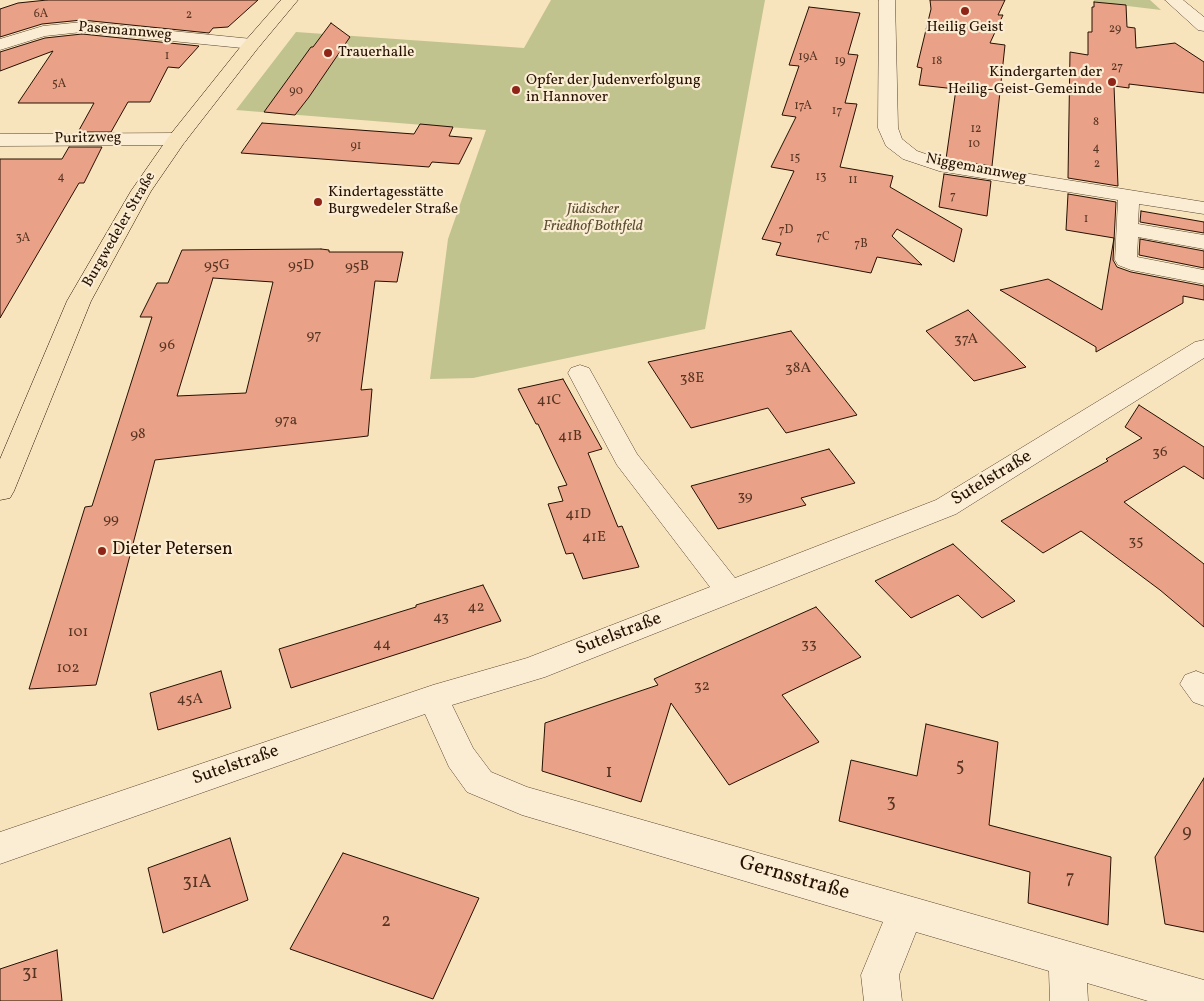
<!DOCTYPE html>
<meta charset="utf-8">
<style>
body{margin:0}
canvas{display:block;background:#f7e3bc}
</style>
<canvas width="1204" height="1001"></canvas>
<script>
const ctx = document.querySelector('canvas').getContext('2d');
ctx.lineJoin = 'round';
function fillPath(path, color) { ctx.fillStyle = color; ctx.fill(path, 'evenodd'); }
const toPath = rows => new Path2D(rows.map(r => 'M' + r).join(''));
function strokePath(path, color, width, dash) { ctx.strokeStyle = color; ctx.lineWidth = width; ctx.lineCap = dash ? 'butt' : 'round'; ctx.setLineDash(dash || []); ctx.stroke(path); }
function drawText(font, color, halo, rows, align = 'center') {
  ctx.font = font + ' Vollkorn,serif'; ctx.lineWidth = 4.5; ctx.setLineDash([]); ctx.textBaseline = 'middle'; ctx.strokeStyle = halo; ctx.fillStyle = color; for (const [text, x, y, turn = 0] of rows) {
    ctx.save(); ctx.translate(x, y); ctx.rotate((+turn || 0) * Math.PI / 180); ctx.textAlign = isNaN(turn) ? turn : align; if (halo) ctx.strokeText(text, 0, 0); ctx.fillText(text, 0, 0); ctx.restore();
  }
}
fillPath(toPath([
 [551,0,765,0,705,329,473,378,430,379,448,239,486,130,236,110,296,32,524,48],
 [1094,0,1150,0,1161,10,1094,2]
]), '#c1c38e');
const building = toPath([
 [47,0,258,0,228,27,213,28,209,33,82,20,42,24,0,37,0,9,18,3,47,0],
 [930,0,1005,0,998,15,1003,15,990,43,1005,45,992,166,946,159,956,89,919,85,922,68,917,67,931,9,930,0],
 [1094,2,1126,5,1127,27,1135,28,1136,48,1175,43,1204,62,1204,93,1129,84,1129,88,1114,86,1118,186,1068,178,1070,52,1088,55,1088,32,1092,32,1092,7,1094,7,1094,2],
 [809,7,860,13,848,54,858,55,845,103,857,104,840,167,893,176,890,187,962,229,954,262,897,229,892,236,922,265,877,257,871,273,776,255,781,243,762,239,794,171,771,167,796,117,782,115,799,66,789,65,809,7],
 [331,23,350,37,309,97,295,115,264,112,311,47,313,47,331,23],
 [82,34,199,46,179,68,168,67,150,102,128,102,111,132,78,132,94,103,18,103,53,51,0,71,0,52,45,38,82,34],
 [262,123,414,134,420,124,453,127,449,136,472,138,459,164,432,162,429,167,241,153,262,123],
 [69,147,102,147,84,183,79,183,0,318,0,159,62,159,69,147],
 [944,174,991,181,987,216,939,207,944,174],
 [1068,194,1116,202,1113,260,1117,267,1131,272,1204,286,1204,300,1183,296,1183,303,1096,352,1096,347,1000,290,1048,279,1102,310,1114,238,1066,230,1068,194],
 [1141,211,1204,222,1204,233,1140,222,1141,211],
 [1140,239,1204,251,1204,268,1139,255,1140,239],
 [321,249,329,250,329,252,403,252,397,282,375,281,361,390,372,389,368,436,155,460,96,685,29,689,85,507,92,506,152,317,140,317,157,283,168,283,182,250,321,249],
 [213,278,273,282,246,393,177,396,213,278],
 [968,310,1026,367,974,381,926,331,968,310],
 [791,331,857,415,786,433,768,408,691,428,648,362,791,331],
 [563,379,602,449,588,453,618,527,622,526,639,567,583,579,573,553,566,554,548,504,563,501,558,487,567,485,538,424,536,424,518,389,563,379],
 [1139,405,1204,447,1204,479,1184,466,1124,502,1204,564,1204,627,1160,590,1081,531,1043,553,1001,521,1108,461,1106,459,1142,438,1125,427,1139,405],
 [829,449,855,483,801,498,806,505,718,529,691,486,829,449],
 [953,544,1015,601,982,618,958,595,911,618,875,581,953,544],
 [483,585,501,621,291,688,279,649,416,607,416,605,483,585],
 [816,607,861,657,782,695,819,742,729,785,671,703,641,802,542,771,545,723,658,685,654,679,816,607],
 [221,671,231,708,158,730,150,693,221,671],
 [926,724,998,742,989,825,1111,857,1108,925,1028,903,1030,872,839,821,851,760,917,776,926,724],
 [1204,778,1204,932,1165,924,1155,857,1204,778],
 [230,838,248,900,163,933,148,868,230,838],
 [343,853,479,898,433,999,290,949,343,853],
 [57,950,62,1001,0,1001,0,969,57,950]
]);
fillPath(building, '#e9a187');
strokePath(building, '#261001', 1);
const minor = toPath([
 [879,0,895,0,898,128,902,139,917,151,943,160,1204,202,1204,214,1139,204,1138,224,1204,235,1204,249,1138,237,1137,257,1204,270,1204,284,1131,270,1118,265,1115,260,1118,200,939,171,903,159,886,146,878,128,879,0],
 [1165,0,1183,0,1204,17,1204,31,1198,30,1165,0],
 [82,22,252,39,258,40,261,44,258,48,252,49,82,32,45,36,0,50,0,39,43,26,82,22],
 [177,133,184,135,187,139,184,143,177,145,0,146,0,134,177,133],
 [1204,340,1204,358,956,514,545,677,452,705,473,748,491,772,527,787,1204,980,1204,1001,1148,1001,1087,983,1088,1001,1050,1001,1049,971,916,932,899,975,902,1001,864,1001,861,975,883,922,522,815,467,792,449,767,425,714,0,864,0,832,433,685,527,658,710,587,617,465,568,373,571,368,580,365,589,368,637,454,735,578,936,500,1195,342,1204,340],
 [1196,671,1204,674,1204,706,1193,702,1180,684,1185,675,1196,671]
]);
const major = toPath([
 [281,0,298,0,258,48,184,143,151,191,91,301,14,491,10,498,0,500,0,459,67,301,131,191,170,135,246,40,281,0]
]);
strokePath(minor, '#5a4530', 1);
strokePath(major, '#261001', 1);
fillPath(minor, '#faedd3');
fillPath(major, '#f7e3bc');
for (const [x, y, r, color] of [
 [965,11,5,"#8f2418"],
 [328,53,5,"#8f2418"],
 [1112,82,5,"#8f2418"],
 [516,90,5,"#8f2418"],
 [318,202,5,"#8f2418"],
 [102,551,5,"#8f2418"]
]) { const dot = new Path2D(); dot.arc(x, y, r, 0, 2 * Math.PI); ctx.fillStyle = color; ctx.fill(dot); strokePath(dot, '#faedd3', 2); }
drawText('12px', '#573422', null, [
 ["6A",41,15],
 ["2",189,16],
 ["29",1115,30],
 ["1",167,57],
 ["19A",808,58],
 ["19",840,62],
 ["18",937,62],
 ["27",1117,68],
 ["5A",59,85],
 ["90",296,92],
 ["17A",803,107],
 ["17",837,112],
 ["8",1096,123],
 ["12",976,130],
 ["10",974,145],
 ["91",356,147],
 ["4",1096,149],
 ["15",795,159],
 ["2",1097,165],
 ["4",61,178],
 ["13",821,178],
 ["11",853,181],
 ["7",953,197],
 ["1",1086,220],
 ["7D",786,231],
 ["7C",823,238],
 ["3A",23,239],
 ["7B",861,245]
]);
drawText('15px', '#261001', '#faedd3', [
 ["Heilig Geist",965,28,"center"],
 ["Trauerhalle",338,53],
 ["Kindergarten der",1102,73,"right"],
 ["Heilig-Geist-Gemeinde",1102,90,"right"],
 ["Opfer der Judenverfolgung",526,81],
 ["in Hannover",526,98],
 ["Kindertagesstätte",328,193],
 ["Burgwedeler Straße",328,210]
], 'left');
drawText('15px', '#261001', '#faedd3', [
 ["Pasemannweg",125,32,5],
 ["Puritzweg",88,139,-1],
 ["Niggemannweg",976,169,11],
 ["Burgwedeler Straße",120,230,-60]
]);
drawText('italic 15px', '#5c4f32', '#faedd3', [
 ["Jüdischer",593,210],
 ["Friedhof Bothfeld",593,227]
]);
drawText('15px', '#573422', null, [
 ["95G",217,266],
 ["95D",301,266],
 ["95B",357,267],
 ["97",314,336],
 ["37A",966,340],
 ["96",167,346],
 ["38A",798,369],
 ["38E",692,379],
 ["41C",549,401],
 ["97a",286,421],
 ["98",138,435],
 ["41B",570,437],
 ["36",1160,453],
 ["39",745,497],
 ["41D",578,515],
 ["99",111,520],
 ["41E",594,538],
 ["35",1136,542],
 ["42",476,608],
 ["43",441,618],
 ["101",78,633],
 ["44",382,645],
 ["33",809,645],
 ["102",68,669],
 ["32",702,687],
 ["45A",190,700]
]);
drawText('18px', '#261001', '#faedd3', [
 ["Sutelstraße",992,479,-31],
 ["Sutelstraße",619,635,-21],
 ["Sutelstraße",236,766,-19]
]);
drawText('18px', '#261001', '#faedd3', [
 ["Dieter Petersen",112,551]
], 'left');
drawText('18px', '#573422', null, [
 ["5",960,768],
 ["1",609,774],
 ["3",891,804],
 ["9",1187,834],
 ["7",1070,880],
 ["31A",197,884],
 ["2",386,923],
 ["31",30,975]
]);
drawText('21px', '#261001', '#faedd3', [
 ["Gernsstraße",794,879,16]
]);
</script>
